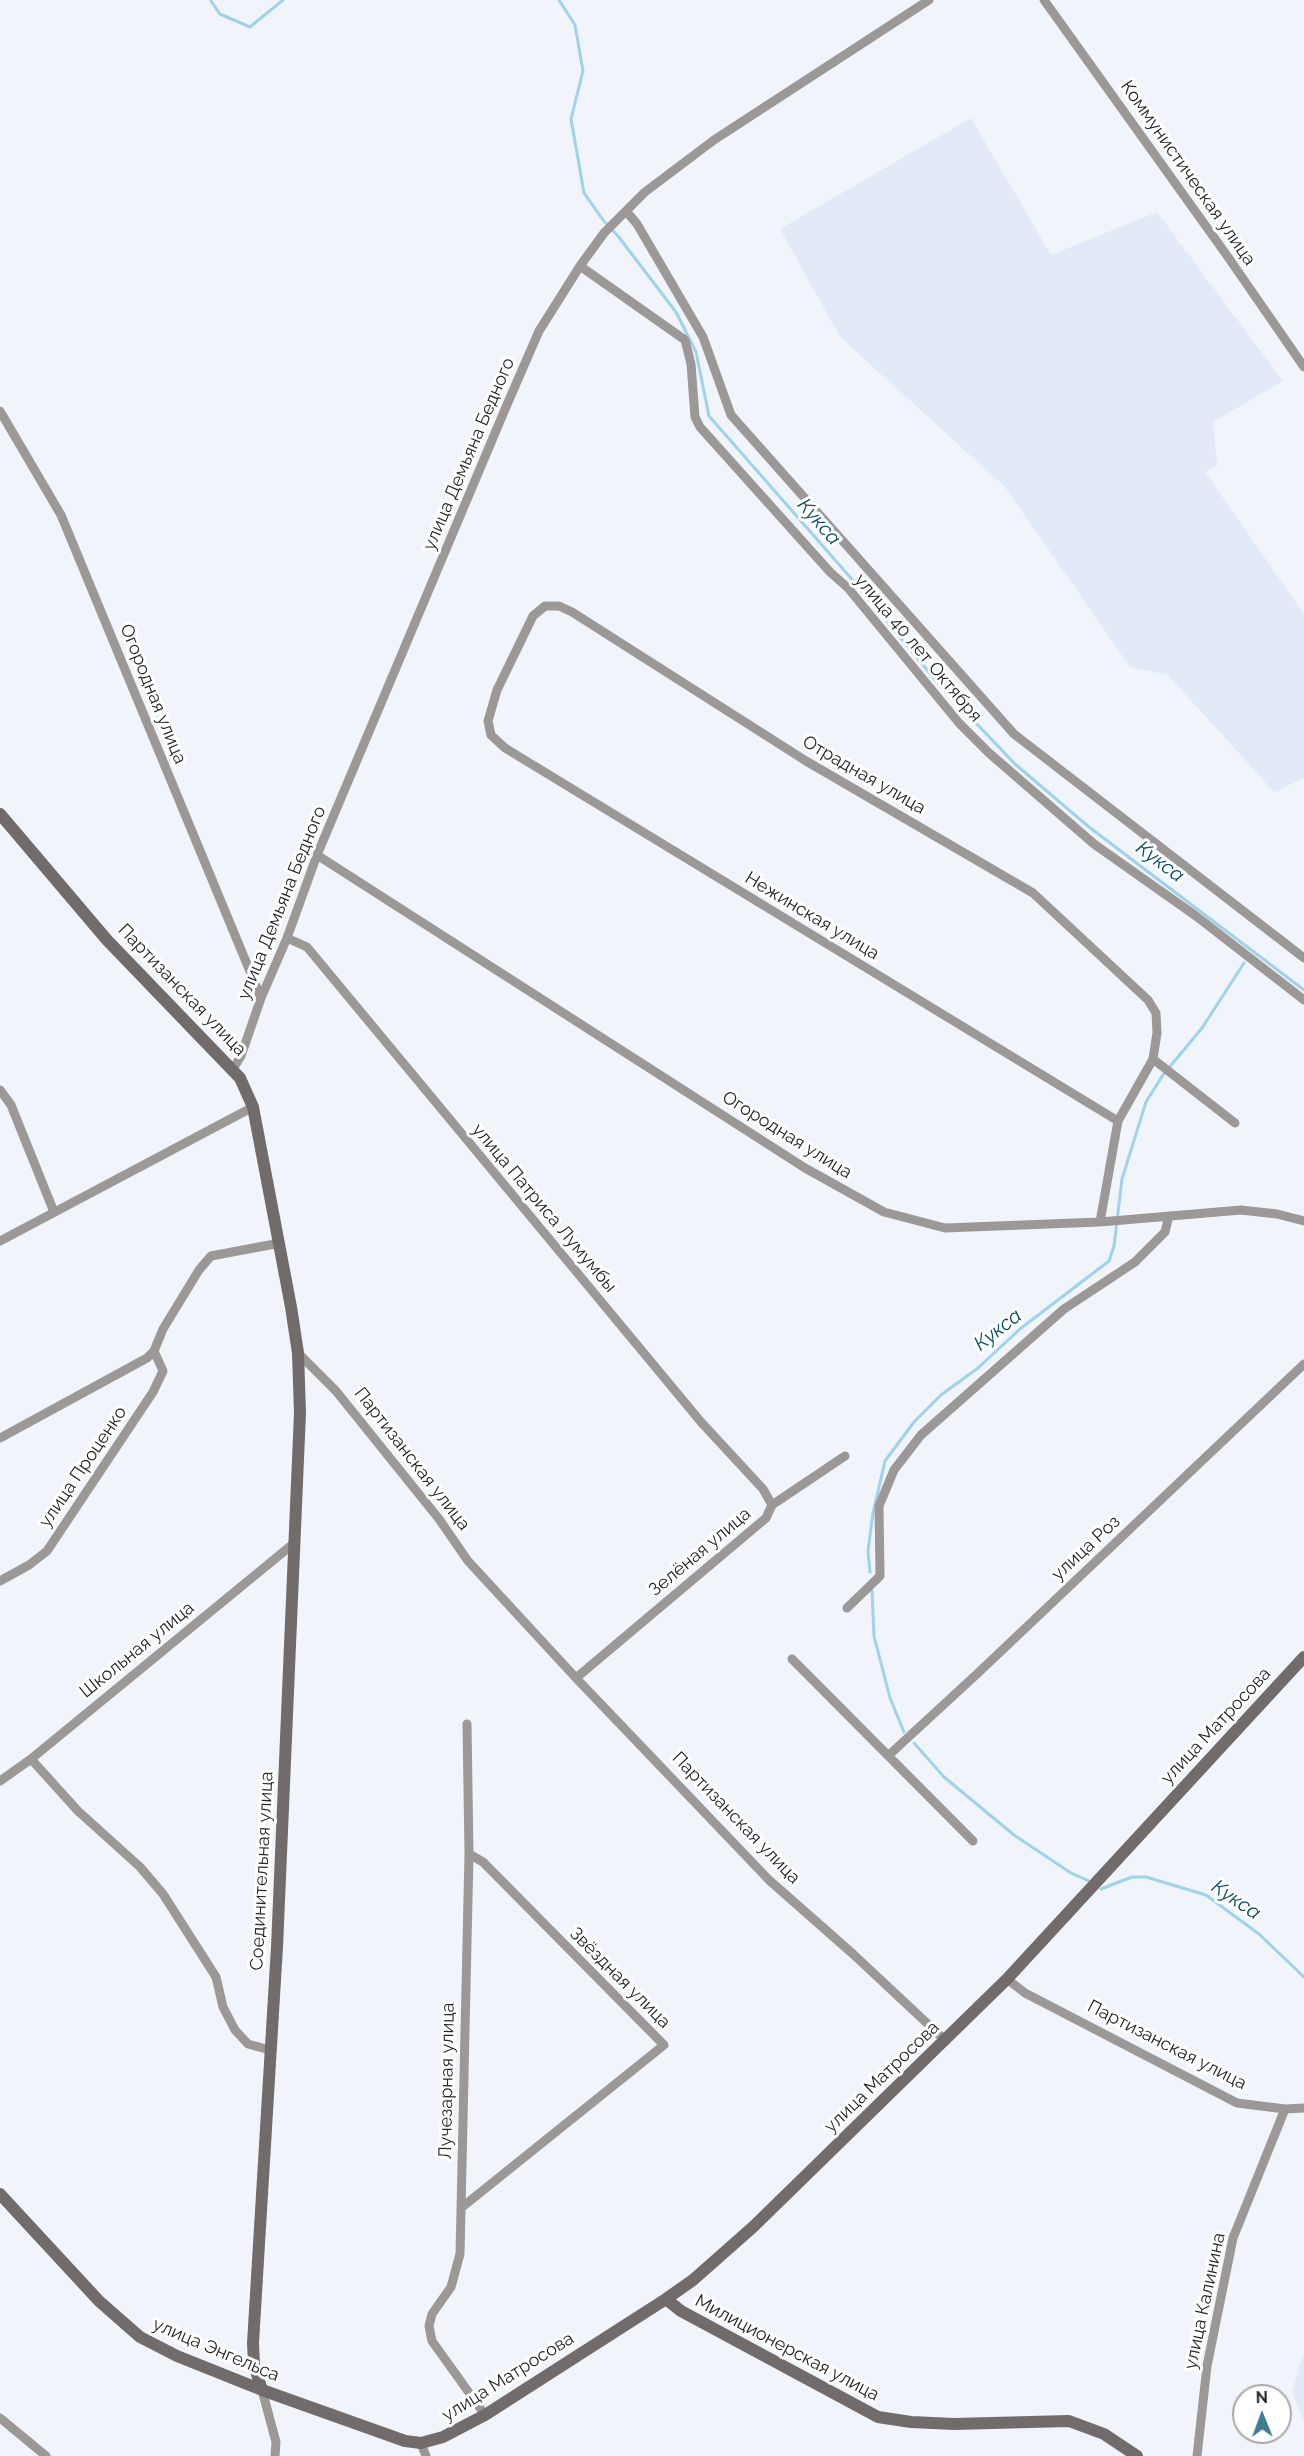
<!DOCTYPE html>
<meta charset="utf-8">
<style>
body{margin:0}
#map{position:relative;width:1304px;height:2456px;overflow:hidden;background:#f1f5fb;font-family:Raleway,sans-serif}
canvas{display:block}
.north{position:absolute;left:1232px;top:2384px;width:60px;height:60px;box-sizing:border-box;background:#fff;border:2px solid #a8a8a9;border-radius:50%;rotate:359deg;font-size:16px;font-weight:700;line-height:24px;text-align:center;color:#252628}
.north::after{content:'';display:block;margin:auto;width:21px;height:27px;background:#3d7d91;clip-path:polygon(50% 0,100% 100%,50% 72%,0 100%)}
</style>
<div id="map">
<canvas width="1304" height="2456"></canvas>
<div class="north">N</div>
</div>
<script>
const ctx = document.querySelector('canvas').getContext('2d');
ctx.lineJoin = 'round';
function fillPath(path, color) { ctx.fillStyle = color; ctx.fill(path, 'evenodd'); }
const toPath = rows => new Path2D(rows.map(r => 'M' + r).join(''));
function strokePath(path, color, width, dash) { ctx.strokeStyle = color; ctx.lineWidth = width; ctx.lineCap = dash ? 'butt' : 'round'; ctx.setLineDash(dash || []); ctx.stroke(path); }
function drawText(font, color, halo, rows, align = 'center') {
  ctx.font = font + ' Raleway,sans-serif'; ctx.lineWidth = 6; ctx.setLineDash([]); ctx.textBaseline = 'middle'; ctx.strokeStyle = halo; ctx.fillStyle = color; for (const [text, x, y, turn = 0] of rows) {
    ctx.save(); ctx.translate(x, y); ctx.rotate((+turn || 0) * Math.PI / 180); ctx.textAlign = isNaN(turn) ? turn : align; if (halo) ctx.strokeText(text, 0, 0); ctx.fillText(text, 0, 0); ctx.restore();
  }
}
fillPath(toPath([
 [971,118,1051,255,1157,212,1283,381,1213,422,1217,465,1205,472,1304,614,1304,778,1274,792,1168,675,1130,667,1005,487,840,337,780,229],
 [1304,2352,1304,2422,1292,2392]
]), '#e2eaf7');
strokePath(toPath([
 [559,0,575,25,583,71,571,119,584,193,603,220,618,236,676,312,696,352,709,416,857,585,937,682,1015,764,1089,827,1304,990],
 [211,1,220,14,250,27,283,0],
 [870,1572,868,1551,873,1513,885,1461,914,1422,941,1395,978,1368,1020,1329,1109,1261,1114,1246,1122,1179,1146,1102,1163,1075,1202,1028,1244,963],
 [872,1591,874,1636,890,1698,904,1732],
 [914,1743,944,1777,1014,1835,1071,1873,1089,1881],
 [1101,1889,1132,1877,1146,1877,1206,1895,1259,1934,1304,1977]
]), '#9fd2eb', 3);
strokePath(toPath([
 [1044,0,1228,257,1304,367],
 [626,211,637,224,703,337,731,415,1014,734,1304,958],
 [580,266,685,340,691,364,695,417,700,427,830,572,848,588,959,723,989,753,1094,844,1196,916,1304,1000],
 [0,411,61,515,261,998],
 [317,855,805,1168,884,1212,945,1228,1100,1222,1241,1210,1277,1214,1304,1221],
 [287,938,307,947,701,1422,763,1489,772,1505],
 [1153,1059,1235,1123],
 [233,1069,241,1056,261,998,287,938,317,855,506,407,539,331,580,266,604,233,645,192,714,140,929,0],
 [0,1090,11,1105,54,1212],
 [1100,1222,1118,1121,1153,1059,1157,1033,1156,1013,1148,1000,1033,893,806,761,572,612,559,606,545,606,533,616,497,690,488,721,491,735,505,748,1118,1121],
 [0,1241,253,1107],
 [298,1353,336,1391,439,1519,468,1561,576,1678,769,1880,853,1954,946,2041],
 [0,1438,147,1358,154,1351,163,1329,199,1270,211,1256,280,1243],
 [0,1581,29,1565,47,1551,153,1392,163,1371,154,1351],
 [847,1608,880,1576,879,1506,894,1470,921,1435,1064,1309,1135,1262,1165,1232,1169,1216],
 [792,1659,973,1841],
 [576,1678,766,1518,772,1505,845,1456],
 [467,1724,469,1854,460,2254,451,2287,432,2314,429,2326,432,2341,485,2415],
 [889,1755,978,1673,1304,1364],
 [31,1759,78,1811,140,1867,163,1894,216,1977,223,2007,235,2030,248,2044,270,2050],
 [0,1781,31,1759,293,1544],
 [1007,1979,1025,1993,1237,2103,1285,2109,1304,2108],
 [461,2208,664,2045,483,1862,469,1854],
 [262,2390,276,2442,275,2456],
 [0,2418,46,2456],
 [421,2443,426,2456],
 [1197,2456,1207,2366,1233,2238,1285,2109]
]), '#9b9897', 9);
strokePath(toPath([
 [0,814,107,940,240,1078,253,1107,291,1307,298,1353,300,1413,277,1947,253,2343,254,2365,262,2390],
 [0,2194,99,2301,140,2337,177,2356,262,2390,405,2441,421,2443,443,2437,485,2415,666,2299,693,2280,753,2227,1007,1979,1304,1657],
 [666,2299,681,2311,878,2417,911,2422,954,2424,1069,2421,1104,2434,1137,2456]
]), '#716c6b', 12);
drawText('18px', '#252628', '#fff', [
 ["Коммунистическая улица",1188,173,55],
 ["улица Демьяна Бедного",469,454,-67],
 ["улица 40 лет Октября",918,648,50],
 ["Огородная улица",153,694,68],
 ["Отрадная улица",864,775,30],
 ["улица Демьяна Бедного",282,903,-68],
 ["Нежинская улица",812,916,31],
 ["Партизанская улица",182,990,46],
 ["Огородная улица",787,1135,32],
 ["улица Патриса Лумумбы",544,1208,50],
 ["Партизанская улица",412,1459,52],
 ["улица Проценко",83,1467,-56],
 ["улица Роз",1086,1548,-43],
 ["Зелёная улица",700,1552,-40],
 ["Школьная улица",137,1650,-39],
 ["улица Матросова",1216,1726,-47],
 ["Партизанская улица",736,1818,46],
 ["Соединительная улица",262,1871,-87],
 ["Звёздная улица",620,1978,45],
 ["Партизанская улица",1167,2045,27],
 ["улица Матросова",882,2077,-44],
 ["Лучезарная улица",447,2081,-89],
 ["улица Калинина",1205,2301,-78],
 ["Милиционерская улица",787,2348,28],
 ["улица Энгельса",216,2350,23],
 ["улица Матросова",508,2377,-32]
]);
drawText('italic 20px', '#034b64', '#fff', [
 ["Кукса",819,522,49],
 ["Кукса",1160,862,37],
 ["Кукса",998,1330,-38],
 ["Кукса",1236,1900,34]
]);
</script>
